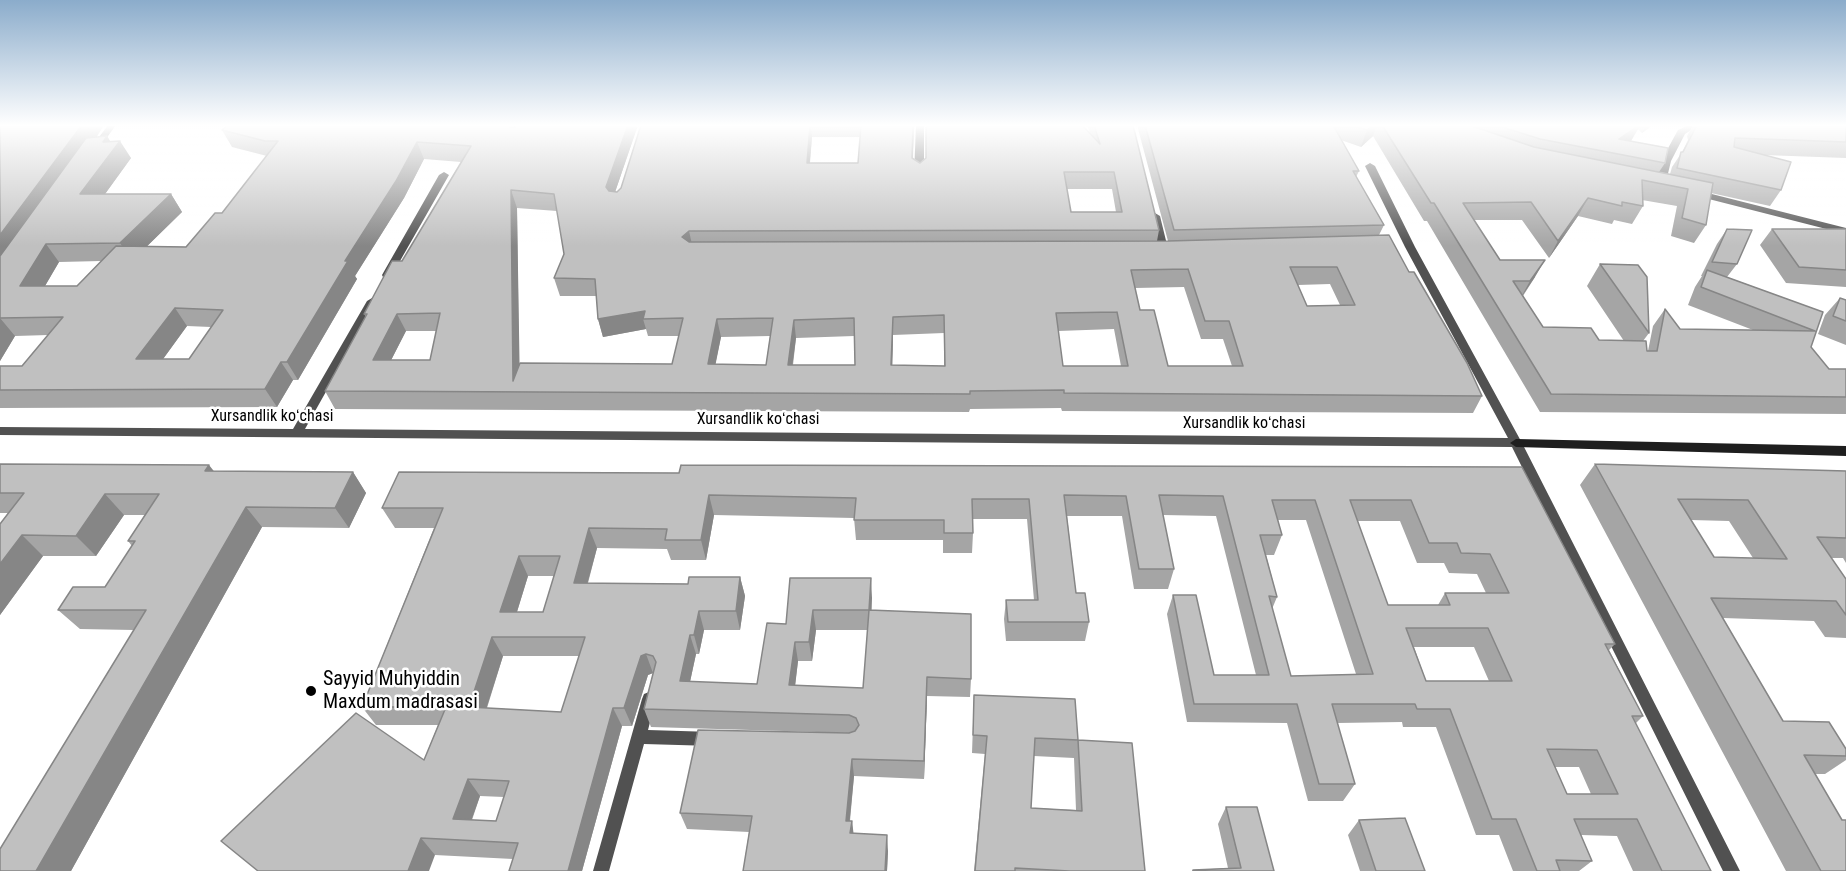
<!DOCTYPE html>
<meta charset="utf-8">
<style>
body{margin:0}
canvas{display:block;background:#fff}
</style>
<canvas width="1846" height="871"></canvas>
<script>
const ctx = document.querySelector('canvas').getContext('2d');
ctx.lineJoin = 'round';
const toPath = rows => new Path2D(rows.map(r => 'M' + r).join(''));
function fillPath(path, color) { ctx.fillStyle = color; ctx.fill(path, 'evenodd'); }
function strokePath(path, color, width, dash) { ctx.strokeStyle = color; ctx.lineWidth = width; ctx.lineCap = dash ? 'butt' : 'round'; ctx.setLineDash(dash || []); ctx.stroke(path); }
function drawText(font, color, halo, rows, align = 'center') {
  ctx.font = font + ' "Roboto Condensed",sans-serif'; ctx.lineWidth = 5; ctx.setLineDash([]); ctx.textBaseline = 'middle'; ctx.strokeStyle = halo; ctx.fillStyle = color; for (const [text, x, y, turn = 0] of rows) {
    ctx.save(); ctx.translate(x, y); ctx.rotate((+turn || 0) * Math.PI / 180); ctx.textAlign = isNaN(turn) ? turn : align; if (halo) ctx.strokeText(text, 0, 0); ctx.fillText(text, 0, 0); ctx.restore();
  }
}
fillPath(toPath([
 [649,692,654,694,656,699,648,730,713,732,718,734,721,739,718,744,713,746,644,744,609,871,593,871,642,699,644,694,649,692]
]), '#515151');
fillPath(toPath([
 [108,125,116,125,98,150,92,150,91,148,108,125],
 [916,125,924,125,924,175,919,178,914,175,916,125],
 [1689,125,1699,125,1685,134,1671,161,1665,186,1660,189,1657,188,1655,186,1661,161,1678,130,1689,125],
 [1370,163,1375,166,1415,247,1522,443,1740,871,1723,871,1512,447,0,435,0,427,293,429,367,301,372,298,377,301,305,429,1508,438,1405,247,1365,166,1370,163],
 [444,172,449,175,392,275,391,277,383,277,382,275,439,175,444,172],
 [1696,190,1846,228,1846,234,1693,195,1693,191,1696,190],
 [1155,213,1160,216,1169,253,1168,255,1160,255,1159,253,1150,216,1155,213]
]), '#515151');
fillPath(toPath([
 [1516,439,1846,446,1846,456,1516,447,1510,443,1516,439]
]), '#1e1e1e');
fillPath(toPath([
 [0,125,104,125,96,137,107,136,110,141,131,158,105,194,171,194,182,212,147,246,186,247,222,213,267,156,232,147,222,130,515,127,517,125,638,125,615,192,617,192,621,188,641,125,914,125,913,158,920,163,926,158,926,125,1082,125,1090,133,1087,125,1133,125,1159,230,1157,241,1168,241,1137,125,1653,125,1642,133,1638,129,1631,141,1665,163,1659,172,1670,174,1672,167,1682,152,1688,140,1687,136,1693,125,1846,125,1846,158,1764,155,1781,190,1770,206,1711,193,1706,225,1694,243,1671,236,1677,206,1642,200,1643,206,1632,224,1614,220,1612,224,1578,216,1549,258,1522,220,1474,220,1500,260,1535,277,1523,296,1543,327,1599,340,1624,341,1587,286,1600,264,1649,333,1643,341,1647,351,1648,351,1653,326,1665,309,1680,329,1753,330,1688,305,1695,287,1702,276,1701,276,1717,244,1727,229,1737,264,1727,277,1823,312,1811,347,1829,369,1846,369,1846,414,1540,412,1427,221,1424,221,1373,136,1361,147,1341,140,1359,171,1356,177,1384,225,1379,235,1409,272,1482,396,1473,413,1062,411,1061,408,970,409,969,412,335,409,325,391,366,317,364,314,402,261,461,162,424,159,404,198,355,276,357,279,298,380,293,380,277,407,0,408,0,366,22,366,48,335,15,336,0,361],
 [812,137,860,137,858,163,810,163],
 [1067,189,1112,189,1116,212,1071,212],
 [517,208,557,211,564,254,554,278,560,296,596,296,598,319,603,337,646,329,648,336,679,336,672,364,519,364],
 [101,261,77,286,45,286,59,262],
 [1330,284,1340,305,1307,306,1298,285],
 [1184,287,1201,339,1223,339,1232,366,1168,366,1140,310,1135,288],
 [187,326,211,327,189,359,163,359],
 [1114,329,1121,366,1063,366,1058,331],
 [406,331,436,331,430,360,391,360],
 [944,333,944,366,892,365,893,335],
 [770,336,766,365,715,365,721,337],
 [854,336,855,365,793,365,796,338],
 [1772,229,1846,229,1846,287,1786,283,1760,245],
 [1840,298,1846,300,1846,345,1818,334,1825,315],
 [0,464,214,471,353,472,366,493,349,528,262,527,71,871,0,871,134,630,80,629,58,610,105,587,132,546,128,541,145,515,124,515,96,556,43,556,0,615,0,524,8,513,0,513],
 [1595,464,1846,471,1846,563,1843,558,1831,558,1846,579,1846,638,1825,637,1814,621,1723,618,1783,721,1846,749,1846,760,1825,774,1815,774,1846,871,1786,871,1580,485],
 [1691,520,1729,521,1753,558,1714,557],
 [1522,467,1615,644,1609,650,1643,716,1635,724,1711,871,1633,871,1617,836,1581,835,1592,861,1579,871,1513,871,1499,835,1476,835,1436,727,1403,727,1402,722,1337,723,1355,784,1343,801,1308,801,1287,723,1187,722,1167,614,1173,595,1214,675,1256,675,1216,516,1163,515,1174,569,1168,589,1134,589,1122,516,1067,516,1076,593,1089,622,1085,641,1006,641,1004,619,1006,600,1034,600,1027,519,972,519,973,533,972,553,943,553,943,540,856,540,854,518,714,515,706,560,671,560,667,549,597,548,588,583,688,584,740,577,745,596,740,630,704,630,699,654,696,654,690,682,757,684,786,624,871,578,871,610,971,679,970,697,927,696,924,779,854,776,850,821,852,821,853,833,888,851,887,871,743,871,749,832,687,829,680,813,851,733,651,727,644,709,653,673,648,675,632,726,622,726,582,871,509,871,513,859,435,855,258,871,424,760,438,725,376,725,362,707,434,528,395,528,382,508,679,473],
 [1278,520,1306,520,1356,674,1291,676,1272,609,1277,597,1266,555,1274,555,1282,535],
 [1357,521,1400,521,1417,563,1444,563,1449,573,1477,574,1486,593,1445,593,1438,605,1388,605],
 [528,576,554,576,543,612,517,612],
 [816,630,868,630,863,688,795,685,798,661,812,661],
 [1414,647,1474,647,1489,681,1426,681],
 [503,656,579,656,561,712,487,708],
 [1555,767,1579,767,1591,794,1567,794],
 [480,796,504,797,496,821,472,820],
 [974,695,1078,740,1145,871,974,871,985,754,972,753],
 [1034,756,1074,758,1076,810,1031,808],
 [1226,807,1274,871,1192,871,1193,870,1228,868,1218,824],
 [1359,820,1425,871,1360,871,1348,835]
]), '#a5a5a5');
fillPath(toPath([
 [82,125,104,125,96,138,0,272,0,235],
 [628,125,638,125,611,204,606,187],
 [810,125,811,125,812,137,808,181,807,163],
 [913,125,914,125,912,175,912,158],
 [1373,125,1377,125,1373,136,1361,147,1367,130],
 [1640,125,1631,141,1619,139],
 [1646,125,1653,125,1642,133],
 [107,136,114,148,120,141,131,158,92,212,80,194,103,142],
 [417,142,424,159,404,198,355,276,357,279,298,380,287,362,345,261],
 [511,190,517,208,520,392,513,381],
 [171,194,182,212,132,261,120,243],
 [1588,198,1578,216,1549,258,1558,241],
 [689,231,693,249,682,237],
 [46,244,59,262,35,303,20,286],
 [1545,260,1535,277,1520,299,1530,281],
 [175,308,187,326,150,377,136,359],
 [645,311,643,319,646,329,603,337,598,319],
 [397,314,406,331,382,378,373,360],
 [893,317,893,335,892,383,891,365],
 [0,318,15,336,0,361],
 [717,319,721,337,712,382,708,364],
 [794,320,796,338,790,383,788,365],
 [281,362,293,380,277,407,265,389],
 [209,465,225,485,205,471],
 [353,472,366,493,349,528,335,508],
 [105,494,124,515,96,556,76,536],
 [709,495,714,515,706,560,701,540],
 [246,507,262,527,71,871,36,871],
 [589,528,597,548,582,603,574,583],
 [22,535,43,556,0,615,0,564],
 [519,556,528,576,511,631,500,612],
 [740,577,745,596,740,630,736,611],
 [871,578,872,598,871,630,869,610],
 [813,610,816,630,812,661,809,642],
 [699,611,704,630,699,654,694,635],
 [690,635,696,654,686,700,680,681],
 [492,637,503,656,481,725,469,707],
 [795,642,798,661,793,704,789,685],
 [646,654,653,673,648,675,632,726,624,708,641,656],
 [927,677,927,696,924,779,924,761],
 [613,708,622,726,582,871,568,871],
 [852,759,854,776,848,837,846,821],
 [468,779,480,796,466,835,453,819],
 [852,821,854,837,850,833],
 [887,835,888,851,887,871,885,871],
 [421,838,435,855,429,871,408,871]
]), '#868686');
const building = toPath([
 [0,125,82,125,0,235,0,125],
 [228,125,484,125,515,127,517,125,628,125,606,187,609,191,617,192,621,188,641,125,810,125,807,163,858,163,861,125,913,125,912,158,920,163,926,158,926,125,1082,125,1100,144,1094,125,1133,125,1159,230,689,231,682,237,689,242,1168,241,1389,235,1409,272,1414,272,1467,363,1482,396,1064,393,1064,390,970,391,970,394,325,391,367,314,364,314,392,261,402,261,471,146,417,142,396,181,345,261,348,261,287,362,281,362,265,389,0,390,0,366,22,366,63,317,0,318,0,256,86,138,107,136,103,142,120,141,80,194,171,194,120,243,46,244,20,286,77,286,116,246,186,247,215,213,222,213,278,141,265,141,222,130,228,125],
 [1064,172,1114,172,1122,212,1071,212,1064,172],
 [511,190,554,194,564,254,554,278,595,279,598,319,645,311,643,319,683,318,672,364,520,363,513,381,511,190],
 [1290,267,1337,267,1355,305,1307,306,1290,267],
 [1188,269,1205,321,1229,321,1243,366,1168,366,1154,310,1140,310,1131,270,1188,269],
 [175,308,223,310,189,359,136,359,175,308],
 [1117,312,1128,366,1063,366,1056,313,1117,312],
 [440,313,430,360,373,360,397,314,440,313],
 [944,315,945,366,891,365,893,317,944,315],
 [773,318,766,365,708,364,717,319,773,318],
 [854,318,855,365,788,365,794,320,854,318],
 [1145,125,1333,125,1359,171,1353,171,1384,225,1174,230,1145,125],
 [1352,125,1373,125,1367,130,1352,125],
 [1382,125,1469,125,1534,147,1713,183,1706,225,1682,218,1688,189,1642,180,1643,206,1622,202,1622,206,1588,198,1558,241,1531,202,1463,203,1500,260,1545,260,1530,281,1513,281,1543,327,1591,328,1599,340,1646,341,1647,351,1657,351,1665,309,1680,329,1815,331,1701,287,1707,270,1823,312,1811,347,1829,369,1846,369,1846,397,1551,394,1434,203,1431,203,1382,125],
 [1496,125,1639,125,1619,139,1668,148,1665,163,1540,139,1496,125],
 [1697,125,1846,125,1846,142,1735,138,1734,147,1791,162,1781,190,1677,168,1681,152,1683,152,1697,125],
 [1727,229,1752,230,1737,264,1712,262,1727,229],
 [1772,229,1846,229,1846,270,1799,267,1772,229],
 [1600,264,1638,265,1647,277,1649,333,1600,264],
 [1840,298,1846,300,1846,321,1833,316,1840,298],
 [0,464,209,465,205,471,353,472,335,508,246,507,36,871,0,871,0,849,146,610,58,610,73,587,105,587,135,541,128,541,159,494,105,494,76,536,22,535,0,564,0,524,24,493,0,493,0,464],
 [1595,464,1846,471,1846,538,1817,537,1846,579,1846,615,1836,601,1711,598,1783,721,1829,722,1846,749,1846,756,1804,755,1842,820,1846,820,1846,871,1821,871,1595,464],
 [1678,499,1748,500,1787,559,1714,557,1678,499],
 [681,465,1522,467,1615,644,1605,644,1643,716,1632,716,1711,871,1662,871,1637,819,1574,819,1592,861,1556,860,1560,871,1537,871,1516,819,1492,819,1450,709,1417,709,1415,704,1332,704,1355,784,1319,784,1297,704,1194,704,1173,595,1196,595,1214,675,1269,675,1223,496,1159,495,1174,569,1139,569,1126,496,1064,495,1076,593,1085,593,1089,622,1008,622,1006,600,1038,600,1029,499,972,499,973,533,944,533,944,520,854,520,856,498,709,495,701,540,665,540,667,529,589,528,574,583,688,584,689,577,740,577,736,611,699,611,694,635,690,635,680,681,757,684,767,623,786,624,790,578,871,578,869,610,971,614,971,679,927,677,924,761,852,759,846,821,852,821,850,833,887,835,885,871,743,871,752,816,680,813,698,730,849,733,855,731,859,725,856,718,849,715,644,709,656,662,653,656,646,654,641,656,624,708,613,708,568,871,509,871,518,843,421,838,408,871,258,871,221,841,356,713,424,760,446,707,362,707,443,508,382,508,399,472,679,473,681,465],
 [1272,500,1315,500,1373,674,1291,676,1269,596,1277,597,1260,535,1282,535,1272,500],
 [1350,500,1411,500,1429,543,1457,543,1461,553,1490,554,1509,593,1445,593,1450,605,1388,605,1350,500],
 [519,556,560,556,543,612,500,612,519,556],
 [813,610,869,610,863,688,789,685,795,642,809,642,813,610],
 [1406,628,1488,628,1512,681,1426,681,1406,628],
 [492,637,585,637,561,712,469,707,492,637],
 [1547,749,1597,750,1618,794,1567,794,1547,749],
 [468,779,509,781,496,821,453,819,468,779],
 [974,695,1075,699,1078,740,1132,743,1145,871,1069,871,1015,868,1015,871,975,871,987,736,973,735,974,695],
 [1035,738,1078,740,1082,811,1031,808,1035,738],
 [1226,807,1257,807,1274,871,1193,871,1193,870,1241,868,1226,807],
 [1405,818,1425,871,1376,871,1359,820,1405,818]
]);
fillPath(building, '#c0c0c0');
strokePath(building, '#868686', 1.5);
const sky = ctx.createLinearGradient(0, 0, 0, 246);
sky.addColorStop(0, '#8baccb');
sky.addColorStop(0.51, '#fff');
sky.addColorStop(1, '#ffffff00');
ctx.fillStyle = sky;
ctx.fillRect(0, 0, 1846, 246);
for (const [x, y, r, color] of [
 [311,691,6,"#000"]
]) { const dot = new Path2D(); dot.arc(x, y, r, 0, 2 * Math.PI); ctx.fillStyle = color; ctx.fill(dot); strokePath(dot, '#fff', 2); }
drawText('16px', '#000', '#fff', [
 ["Xursandlik koʻchasi",272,417],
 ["Xursandlik koʻchasi",758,420],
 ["Xursandlik koʻchasi",1244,424]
]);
drawText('20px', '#000', '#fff', [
 ["Sayyid Muhyiddin",323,680],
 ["Maxdum madrasasi",323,703]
], 'left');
</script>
